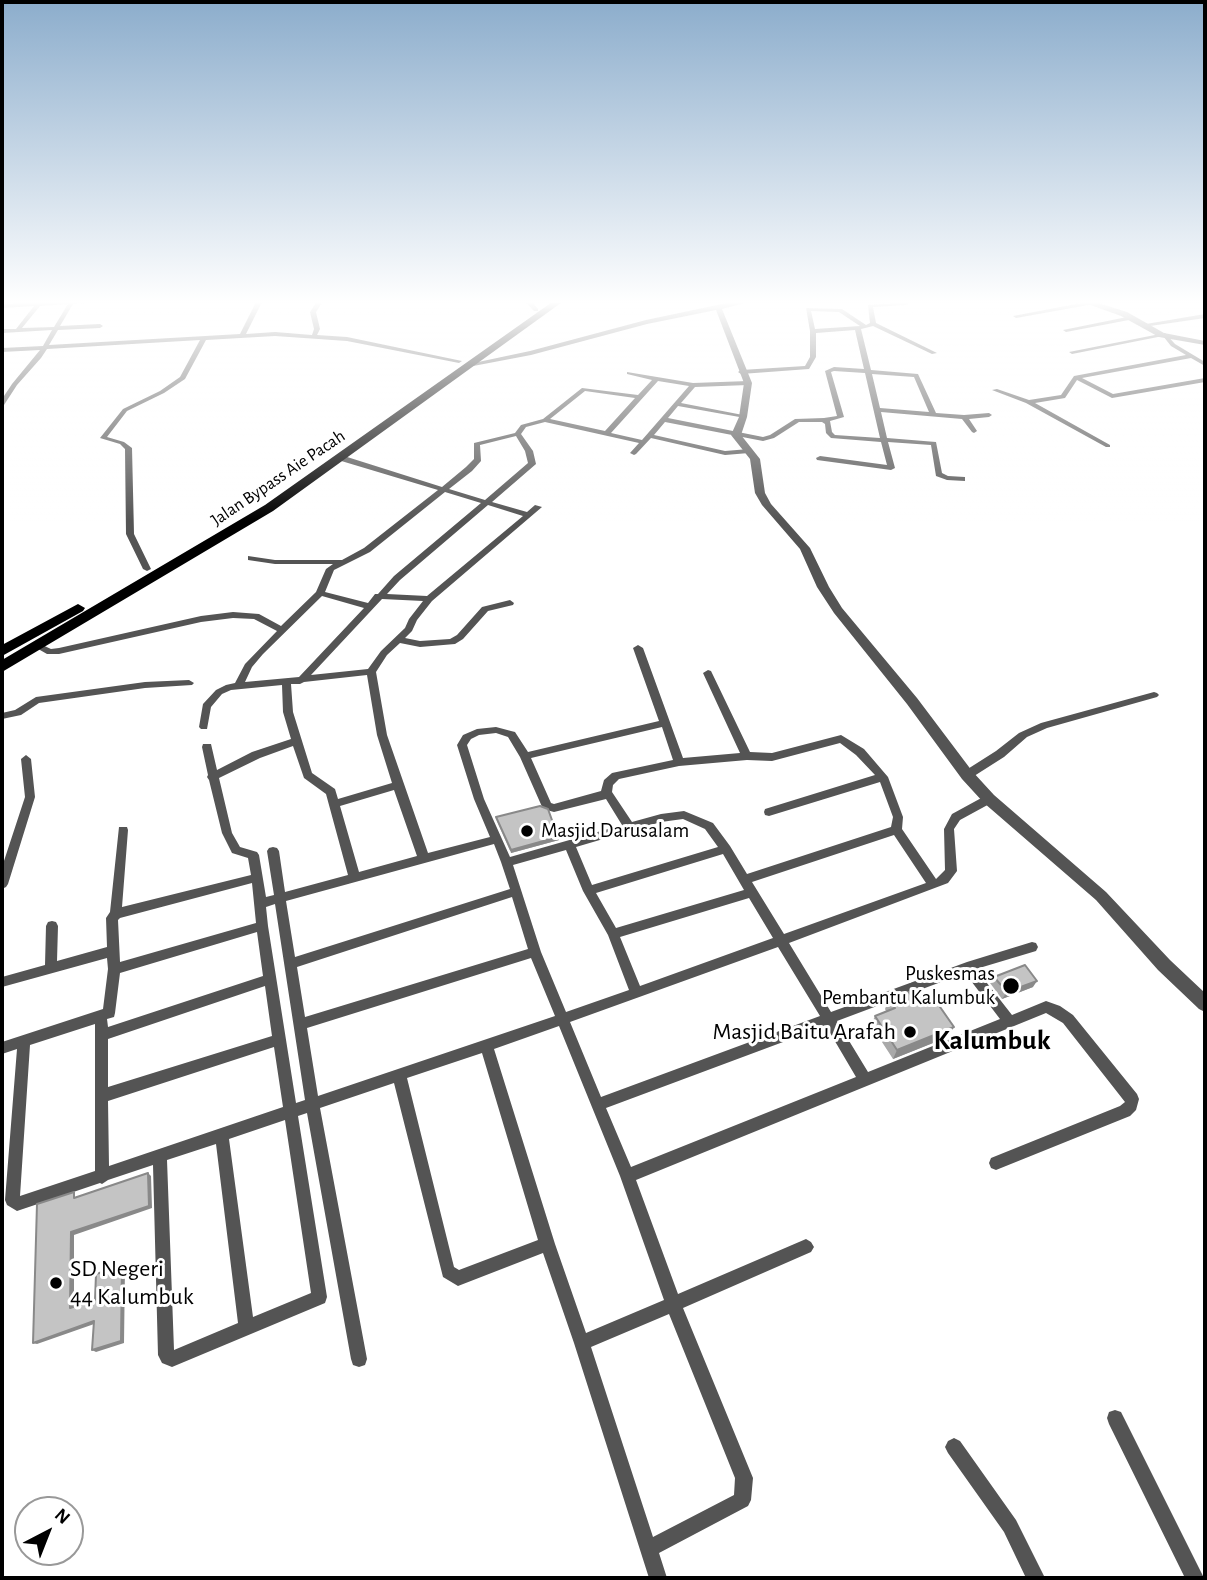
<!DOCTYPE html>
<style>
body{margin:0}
#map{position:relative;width:1207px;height:1580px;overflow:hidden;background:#fff;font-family:"Alegreya Sans",sans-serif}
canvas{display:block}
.frame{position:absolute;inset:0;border:4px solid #000;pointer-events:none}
.north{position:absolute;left:14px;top:1496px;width:70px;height:70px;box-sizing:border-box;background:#fff;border:2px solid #999;border-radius:50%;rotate:42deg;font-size:19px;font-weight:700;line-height:28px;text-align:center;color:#000}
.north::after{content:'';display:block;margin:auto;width:24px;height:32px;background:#000;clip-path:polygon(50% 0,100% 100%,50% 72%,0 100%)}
</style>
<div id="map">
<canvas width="1207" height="1580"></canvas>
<div class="frame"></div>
<div class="north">N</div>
</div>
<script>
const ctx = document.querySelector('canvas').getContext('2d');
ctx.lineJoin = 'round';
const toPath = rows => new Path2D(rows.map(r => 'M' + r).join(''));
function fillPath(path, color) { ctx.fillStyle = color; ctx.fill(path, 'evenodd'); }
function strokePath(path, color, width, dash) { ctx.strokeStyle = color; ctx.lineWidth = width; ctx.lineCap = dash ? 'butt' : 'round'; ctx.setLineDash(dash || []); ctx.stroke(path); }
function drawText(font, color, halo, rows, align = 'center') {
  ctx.font = font + ' "Alegreya Sans",sans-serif'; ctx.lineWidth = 6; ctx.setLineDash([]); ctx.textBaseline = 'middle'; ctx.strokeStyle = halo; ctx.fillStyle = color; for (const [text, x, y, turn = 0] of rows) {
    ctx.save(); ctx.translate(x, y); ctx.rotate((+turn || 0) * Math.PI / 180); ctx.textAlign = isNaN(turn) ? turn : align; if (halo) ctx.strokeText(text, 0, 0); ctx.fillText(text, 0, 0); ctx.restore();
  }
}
fillPath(toPath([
 [70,300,118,300,73,304,60,326,100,324,103,326,100,328,58,330,49,345,240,334,257,300,263,300,246,334,275,332,312,335,314,329,310,312,318,300,324,300,316,312,320,329,317,335,347,337,462,361,459,363,347,341,275,336,206,340,185,379,164,393,127,411,107,437,124,442,132,448,134,534,151,569,147,571,143,569,126,534,125,449,120,444,100,438,123,409,160,391,180,377,200,340,47,349,41,358,17,385,4,405,2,406,2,399,12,384,40,350,2,352,2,348,43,346,52,330,2,333,2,329,16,329,34,306,2,308,2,304,70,300],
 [68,304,54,327,22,328,40,306,68,304],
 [524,300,530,300,538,309,538,311,534,311,524,300],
 [1092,301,1095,303,1094,304,1016,318,1013,316,1092,301],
 [908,302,909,303,906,305,873,307,876,323,937,353,932,354,873,326,861,329,871,370,918,374,936,413,964,415,989,413,992,415,989,417,969,419,977,431,974,433,972,432,962,419,881,412,887,438,936,442,942,473,948,476,965,477,965,481,947,480,936,476,931,445,888,442,895,468,891,470,817,460,816,458,820,456,887,465,881,442,831,438,826,433,825,424,822,422,799,422,774,438,763,441,665,422,654,435,725,451,749,449,753,451,749,453,725,455,651,438,636,454,634,455,630,453,639,443,545,422,526,427,521,434,533,451,536,464,492,502,527,512,535,505,542,507,432,601,417,620,412,631,405,638,420,641,450,639,457,635,482,607,510,600,514,603,513,605,488,611,463,639,455,644,420,647,400,643,387,655,376,672,387,735,428,853,490,837,474,799,457,745,463,735,477,729,496,727,511,731,515,732,528,752,659,721,633,648,638,645,643,648,683,758,740,753,703,673,708,670,711,671,750,752,772,753,841,735,864,749,888,777,903,817,902,829,936,879,945,870,944,829,952,814,985,796,993,796,994,799,993,802,960,820,954,829,957,871,948,883,789,943,831,1012,967,962,1032,942,1036,943,1038,947,1036,951,976,969,1012,1015,1046,1001,1060,1006,1073,1015,1137,1094,1139,1099,1136,1110,1130,1116,996,1170,991,1168,989,1163,991,1158,1120,1106,1125,1102,1063,1023,1046,1013,636,1180,678,1294,806,1239,811,1242,814,1247,811,1252,683,1308,753,1478,751,1500,748,1506,659,1553,667,1578,649,1578,574,1343,543,1253,458,1286,443,1277,394,1083,320,1108,367,1359,365,1365,359,1367,353,1365,351,1359,307,1113,298,1116,327,1297,325,1303,172,1367,162,1363,158,1355,153,1165,108,1180,102,1184,100,1183,17,1211,7,1205,5,1200,17,1049,2,1054,2,1042,103,1009,108,969,107,958,2,987,2,977,45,965,46,926,48,922,52,921,56,922,58,926,57,961,107,947,106,918,110,912,119,827,127,827,128,830,122,907,251,875,248,858,232,853,222,833,209,780,207,777,208,775,202,747,203,744,211,744,217,770,252,752,291,739,283,712,282,685,231,690,222,694,211,707,207,729,201,729,199,727,203,704,216,690,226,685,235,683,245,664,277,631,254,619,233,618,201,622,59,654,47,654,33,646,38,643,51,649,59,648,201,616,233,612,259,614,281,626,316,592,326,569,333,564,275,564,248,560,248,556,275,560,342,560,364,548,438,490,338,460,338,456,344,456,442,487,466,467,474,459,474,443,515,433,521,425,543,419,582,388,638,395,652,380,627,374,627,372,693,383,748,381,751,383,748,385,695,387,681,403,743,415,746,417,745,418,678,406,668,418,763,437,770,435,795,419,824,418,837,416,825,371,834,367,864,369,855,330,816,333,816,357,809,369,741,374,738,372,741,370,805,366,810,357,810,331,806,308,842,309,866,325,870,323,868,305,908,302],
 [811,311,839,312,860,326,815,329,811,311],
 [834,371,865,373,880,438,835,435,832,432,830,421,844,417,831,372,834,371],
 [872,374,914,377,929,412,880,408,872,374],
 [658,381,689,386,642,440,611,433,658,381],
 [585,391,635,398,605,431,550,419,585,391],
 [516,436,525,451,528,463,485,500,449,489,472,471,481,461,480,445,516,436],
 [445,492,481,503,394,576,378,594,375,594,368,603,325,592,334,570,370,552,445,492],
 [488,505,523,516,427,596,387,594,400,580,488,505],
 [322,596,364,608,299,677,245,682,252,667,263,654,322,596],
 [382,599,423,601,409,619,405,628,381,651,368,669,311,675,382,599],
 [367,675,377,735,392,783,338,799,335,789,312,773,293,712,291,684,300,684,304,682,367,675],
 [662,727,673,760,612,773,604,780,601,791,554,804,551,803,531,758,662,727],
 [496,733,508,737,520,757,543,809,554,812,606,799,622,825,510,857,484,799,467,745,471,739,479,735,496,733],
 [840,743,856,755,875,775,765,809,764,812,765,815,769,816,880,782,893,817,891,827,747,874,730,846,713,823,684,811,661,814,632,822,612,792,613,785,619,779,679,766,747,760,772,761,840,743],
 [293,746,304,778,326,794,348,875,285,892,279,851,277,848,273,847,269,848,267,851,274,895,266,897,259,855,257,852,240,847,232,833,219,778,260,758,293,746],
 [394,790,417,856,359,872,340,806,394,790],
 [683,819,705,829,718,847,592,885,576,847,661,822,683,819],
 [894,835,926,883,784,934,752,882,894,835],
 [494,844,501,862,510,889,295,957,286,901,494,844],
 [566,850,583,891,608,935,629,990,566,1012,541,952,513,865,566,850],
 [723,854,744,890,616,928,596,893,723,854],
 [252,883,256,923,120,962,118,920,120,918,252,883],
 [512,897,528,949,305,1017,297,967,512,897],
 [749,898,773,938,640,986,620,937,749,898],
 [275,904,305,1100,296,1103,268,926,266,907,275,904],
 [257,932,263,976,108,1027,107,1019,114,1017,115,1013,120,973,257,932],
 [778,947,820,1016,601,1097,570,1022,778,947],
 [531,958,555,1016,318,1096,307,1028,531,958],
 [965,973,1000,1019,868,1072,837,1021,965,973],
 [265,986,272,1036,108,1087,108,1039,265,986],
 [95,1024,95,1171,20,1196,30,1045,95,1024],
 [559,1026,620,1176,664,1300,586,1333,555,1244,494,1049,559,1026],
 [826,1026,856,1077,631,1167,606,1108,826,1026],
 [274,1047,283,1107,109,1166,108,1101,274,1047],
 [482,1053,538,1240,459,1270,454,1267,407,1078,482,1053],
 [285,1120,311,1293,253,1317,229,1139,285,1120],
 [216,1144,238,1323,174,1350,167,1160,216,1144],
 [669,1314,735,1478,734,1495,653,1537,591,1347,669,1314],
 [1205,314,1205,318,1143,327,1140,325,1205,314],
 [1132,316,1134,317,1134,319,1066,332,1063,330,1132,316],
 [1165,333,1175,344,1205,362,1205,366,1191,358,1082,378,1113,394,1205,378,1205,382,1112,398,1077,380,1065,398,1035,403,1110,445,1110,447,1106,447,1026,403,992,390,997,389,1029,400,1061,395,1074,376,1186,355,1171,346,1163,336,1072,354,1069,352,1165,333],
 [189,680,194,683,192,685,145,688,39,703,21,715,2,719,2,713,15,710,36,697,145,682,189,680],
 [1154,692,1157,693,1159,695,1157,697,1047,728,1027,737,1004,757,971,778,967,779,962,775,963,772,996,751,1019,733,1041,723,1154,692],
 [26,755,31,759,35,797,8,884,6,887,2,889,2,867,25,797,21,759,26,755],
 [1115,1410,1121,1412,1204,1578,1185,1578,1109,1424,1107,1418,1109,1412,1115,1410],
 [954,1438,960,1441,1016,1520,1045,1578,1026,1578,1004,1532,948,1453,945,1447,948,1441,954,1438]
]), '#545454');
fillPath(toPath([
 [741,300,757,300,722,309,752,383,747,417,741,435,760,459,765,493,771,504,810,548,829,587,842,608,917,698,972,771,994,795,1106,892,1170,960,1205,993,1205,1012,1199,1009,1158,970,1096,900,984,803,962,779,907,704,834,613,817,587,800,549,762,505,755,493,750,459,731,435,739,417,744,383,716,310,647,324,531,355,468,367,464,365,530,351,646,320,741,300],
 [1077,300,1089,300,1127,312,1164,333,1205,341,1205,345,1159,337,1121,316,1077,300]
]), '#545454');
fillPath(toPath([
 [555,300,565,300,273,511,2,672,2,660,265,505,555,300],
 [78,604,85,608,83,611,2,656,2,645,78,604]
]), '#000');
fillPath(toPath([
 [496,817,559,840,511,853,497,821],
 [994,977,1033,987,1002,999,990,983],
 [889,999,914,1000,948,1037,893,1059,871,1025,875,1016,886,1011,885,1009]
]), '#a9a9a9');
fillPath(toPath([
 [558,837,559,840,511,853,511,850],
 [1037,981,1033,987,1002,999,1007,992],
 [954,1027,948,1037,893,1059,897,1050],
 [148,1173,151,1176,152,1208,74,1235,74,1310,70,1308,71,1232],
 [122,1266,125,1268,124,1343,96,1352,92,1350],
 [94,1321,97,1323,37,1344,33,1343]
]), '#898989');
const building = toPath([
 [540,806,548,809,558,837,511,850,496,817,540,806],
 [1025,965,1037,981,1007,992,994,977,1025,965],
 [909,992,914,1000,931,994,954,1027,897,1050,875,1016,895,1008,889,999,909,992],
 [148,1173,149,1206,71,1232,70,1308,95,1300,96,1274,122,1266,121,1341,92,1350,94,1321,33,1343,37,1204,74,1192,74,1198,148,1173]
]);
fillPath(building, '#c4c4c4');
strokePath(building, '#898989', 2);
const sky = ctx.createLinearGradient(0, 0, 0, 521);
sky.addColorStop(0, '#8cadcc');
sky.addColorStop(0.58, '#fff');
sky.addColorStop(1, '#ffffff00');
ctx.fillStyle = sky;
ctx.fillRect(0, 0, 1207, 521);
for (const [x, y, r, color] of [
 [527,831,7,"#000"],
 [1011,986,9,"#000"],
 [910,1032,7,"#000"],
 [56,1283,7,"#000"]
]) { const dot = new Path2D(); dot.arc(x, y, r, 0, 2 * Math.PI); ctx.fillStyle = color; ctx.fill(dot); strokePath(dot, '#fff', 2.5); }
drawText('18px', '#000', '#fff', [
 ["Jalan Bypass Aie Pacah",278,478,-34]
]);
drawText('21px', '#000', '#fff', [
 ["Masjid Darusalam",541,831],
 ["Puskesmas",995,974,"right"],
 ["Pembantu Kalumbuk",995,998,"right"]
], 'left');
drawText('24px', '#000', '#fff', [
 ["Masjid Baitu Arafah",896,1032],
 ["SD Negeri",70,1269,"left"],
 ["44 Kalumbuk",70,1297,"left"]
], 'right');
drawText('bold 28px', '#000', '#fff', [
 ["Kalumbuk",992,1041]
]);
</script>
